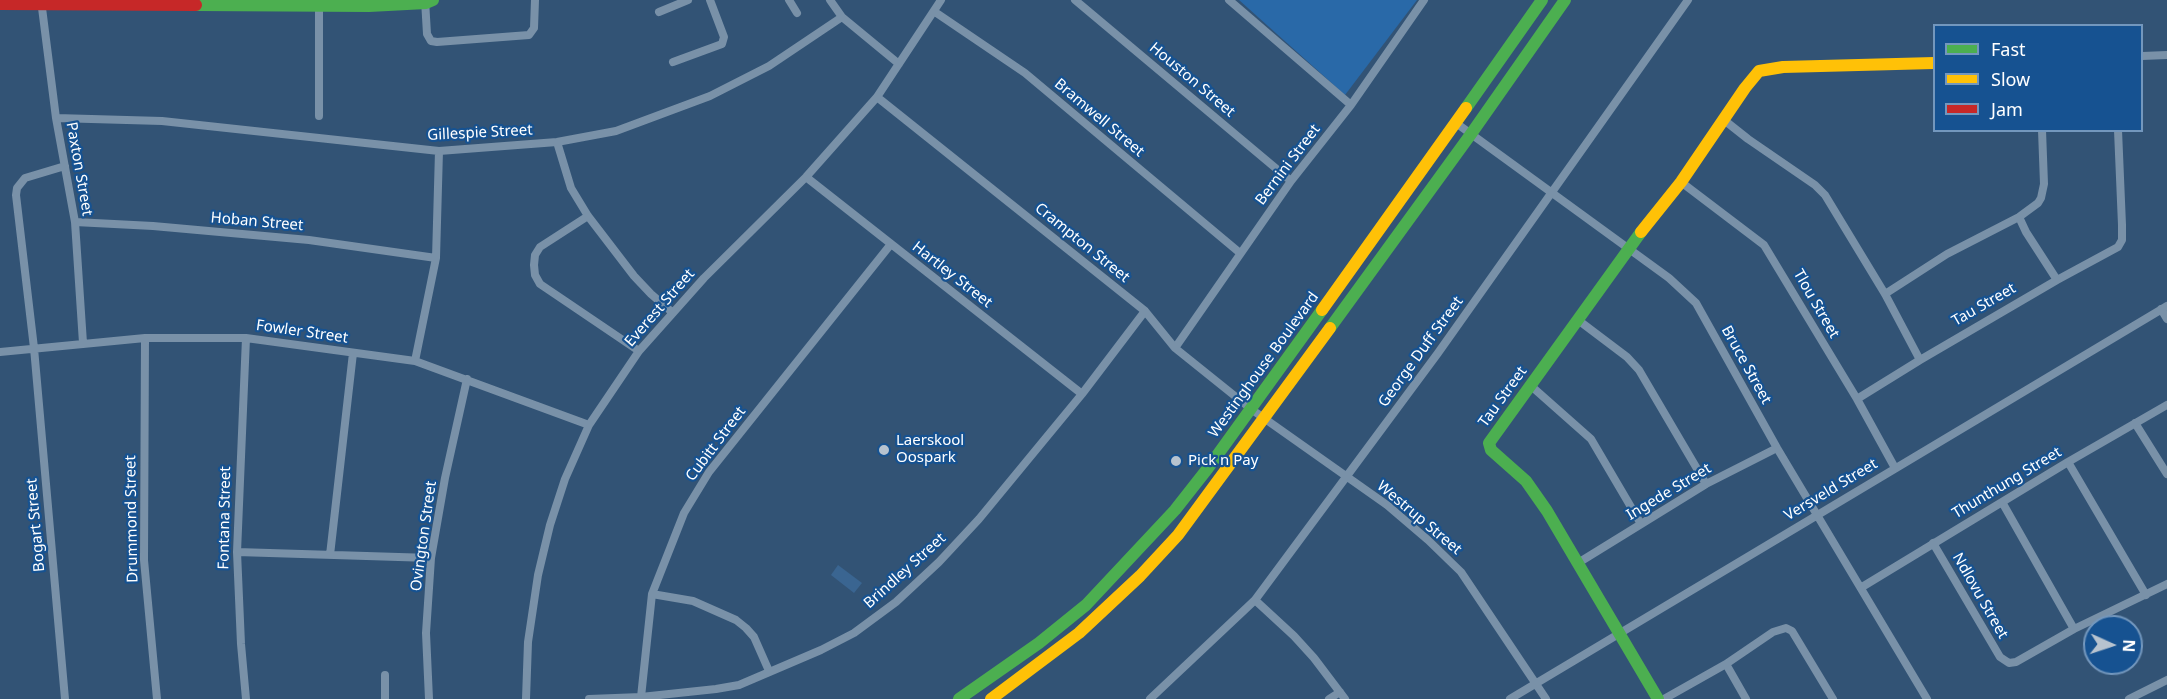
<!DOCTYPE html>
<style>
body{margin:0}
#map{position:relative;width:2167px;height:699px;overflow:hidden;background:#325375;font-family:"Noto Sans",sans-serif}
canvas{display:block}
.legend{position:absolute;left:1933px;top:24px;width:210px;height:108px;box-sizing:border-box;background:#165291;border:2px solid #7397bd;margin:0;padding:8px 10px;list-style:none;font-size:18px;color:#fff}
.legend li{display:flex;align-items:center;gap:12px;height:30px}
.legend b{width:30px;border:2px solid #7397bd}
.north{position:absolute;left:2083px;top:615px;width:60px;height:60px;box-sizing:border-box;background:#165291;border:2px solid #7397bd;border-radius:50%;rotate:93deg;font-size:16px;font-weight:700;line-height:24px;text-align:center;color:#fff}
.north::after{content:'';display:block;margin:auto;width:21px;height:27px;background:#b7c3cf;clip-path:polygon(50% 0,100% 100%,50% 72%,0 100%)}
</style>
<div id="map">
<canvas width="2167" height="699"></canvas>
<ul class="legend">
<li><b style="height:8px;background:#4caf50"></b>Fast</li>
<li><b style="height:8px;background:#ffc107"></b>Slow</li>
<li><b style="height:8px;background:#c62828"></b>Jam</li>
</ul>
<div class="north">N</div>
</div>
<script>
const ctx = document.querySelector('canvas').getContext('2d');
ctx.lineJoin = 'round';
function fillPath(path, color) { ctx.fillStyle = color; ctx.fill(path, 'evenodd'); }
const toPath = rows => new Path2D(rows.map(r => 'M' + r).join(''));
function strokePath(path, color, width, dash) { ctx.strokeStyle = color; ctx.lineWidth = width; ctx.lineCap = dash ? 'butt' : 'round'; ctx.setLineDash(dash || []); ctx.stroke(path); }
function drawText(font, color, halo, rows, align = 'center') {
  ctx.font = font + ' "Noto Sans",sans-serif'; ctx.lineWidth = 4.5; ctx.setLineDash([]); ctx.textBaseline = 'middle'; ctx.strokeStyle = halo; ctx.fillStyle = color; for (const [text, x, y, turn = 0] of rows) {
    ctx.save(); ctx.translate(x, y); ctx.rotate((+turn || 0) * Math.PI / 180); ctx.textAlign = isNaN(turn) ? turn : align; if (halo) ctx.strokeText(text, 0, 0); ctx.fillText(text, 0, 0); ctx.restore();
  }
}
fillPath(toPath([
 [1239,0,1417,0,1345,95]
]), '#2969a8');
fillPath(toPath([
 [838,565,862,583,854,593,831,575]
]), '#3a6591');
strokePath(toPath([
 [41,0,56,118,75,222,83,343],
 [425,0,427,34,431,41,437,42,529,35,534,28,535,0],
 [789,0,797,13],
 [830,0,842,17,899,64],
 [1075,0,1291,181],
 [1229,0,1351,105],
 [319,3,319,116],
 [659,12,688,0],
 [935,12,1025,73,1240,253],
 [2142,56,2167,55],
 [673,62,722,44,724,37,710,0],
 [877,97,1145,311,1175,348,1251,409,1387,505,1428,540,1461,572,1546,699],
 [56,118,162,121,439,151,557,142,616,131,710,96,769,66,842,17],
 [1724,120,1748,139,1815,185,1825,195,1885,294,1920,360,2057,280,2118,247,2122,240,2122,225,2118,130],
 [1456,123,1669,278,1696,303,1777,448,1927,699],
 [557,142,571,188,588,216,634,276,651,294,673,313],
 [65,166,25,178,17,188,16,195,34,348,65,699],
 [806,177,1082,394],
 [1681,182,1764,245,1857,399,1895,468],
 [588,216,540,247,535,255,534,265,535,275,540,284,639,351],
 [2019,217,2026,232,2057,280],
 [75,222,153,226,309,240,436,258],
 [1885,294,1947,254,2019,217,2038,203,2041,198,2044,184,2042,130],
 [2161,309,2167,319],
 [1578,320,1627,357,1639,370,1706,484],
 [145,338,144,560,157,699],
 [246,338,237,552,241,644,246,699],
 [1175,348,1291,181,1351,105,1424,0],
 [0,352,145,338,246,338,415,361,589,425],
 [415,361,436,258,439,151],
 [1530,385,1591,439,1641,524],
 [1857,399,1920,360],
 [2135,423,2167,474],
 [2068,462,2146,595],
 [2002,502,2074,629],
 [1933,543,2000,657,2009,663,2016,662,2074,629,2167,584],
 [237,552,431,558],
 [330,555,353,353],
 [1578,563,1706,484,1777,448],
 [1862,587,2068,462,2167,405],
 [652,594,693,601,736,620,746,628,754,637,769,671],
 [1255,600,1294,636,1314,658,1345,699],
 [1726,664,1746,699],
 [641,697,652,594,684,513,709,472,891,244],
 [385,699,385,675],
 [429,699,426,633,431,558,445,478,467,379],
 [526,699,528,642,538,575,550,525,565,479,589,425,639,351,704,278,806,177,877,97,941,0],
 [589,699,641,697,716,689,739,685,821,650,854,633,896,602,939,562,979,519,1082,394,1145,311],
 [1150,699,1255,600,1438,353,1688,0],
 [1329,699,1340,692],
 [1510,699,2167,306],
 [1664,699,1726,664,1773,632,1786,628,1792,631,1833,699],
 [2129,699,2167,680]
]), '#7991a8', 8);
strokePath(toPath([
 [196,5,369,6,426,3,433,0],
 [1466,108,1542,0],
 [1641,232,1489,443,1491,450,1526,481,1547,511,1658,699],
 [1330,328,1471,134,1565,0],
 [959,699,1039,643,1086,605,1175,510,1208,468,1322,310]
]), '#4caf50', 12);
strokePath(toPath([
 [1641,232,1681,182,1745,88,1759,71,1783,67,1934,63],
 [1322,310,1466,108],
 [991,699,1079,633,1140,576,1178,535,1330,328]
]), '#ffc107', 12);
strokePath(toPath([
 [0,4,196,5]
]), '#c62828', 12);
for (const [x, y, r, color] of [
 [884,450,6,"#b7c3cf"],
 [1176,461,6,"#b7c3cf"]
]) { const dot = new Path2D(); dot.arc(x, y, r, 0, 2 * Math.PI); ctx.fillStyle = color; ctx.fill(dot); strokePath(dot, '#165291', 2); }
drawText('15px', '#fff', '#165291', [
 ["Houston Street",1192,80,40],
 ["Bramwell Street",1099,118,40],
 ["Gillespie Street",480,133,-3],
 ["Bernini Street",1288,165,-53],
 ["Paxton Street",79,169,80],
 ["Hoban Street",257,222,5],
 ["Crampton Street",1082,243,39],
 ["Hartley Street",952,275,38],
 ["Tlou Street",1816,304,60],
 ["Tau Street",1984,305,-30],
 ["Everest Street",660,308,-49],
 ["Fowler Street",302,332,8],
 ["George Duff Street",1421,352,-54],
 ["Westinghouse Boulevard",1264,365,-54],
 ["Bruce Street",1746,365,61],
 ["Tau Street",1503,397,-54],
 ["Cubitt Street",716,444,-53],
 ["Thunthung Street",2007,483,-31],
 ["Versveld Street",1831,490,-31],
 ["Ingede Street",1669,492,-31],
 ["Fontana Street",225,518,-89],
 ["Westrup Street",1419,518,40],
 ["Drummond Street",132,519,-91],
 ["Bogart Street",36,525,-95],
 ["Ovington Street",424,536,-82],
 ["Brindley Street",905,571,-42],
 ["Ndlovu Street",1980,596,60]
]);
drawText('15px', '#fff', '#165291', [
 ["Laerskool",896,441],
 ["Oospark",896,458],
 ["Pick n Pay",1188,461]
], 'left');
</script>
